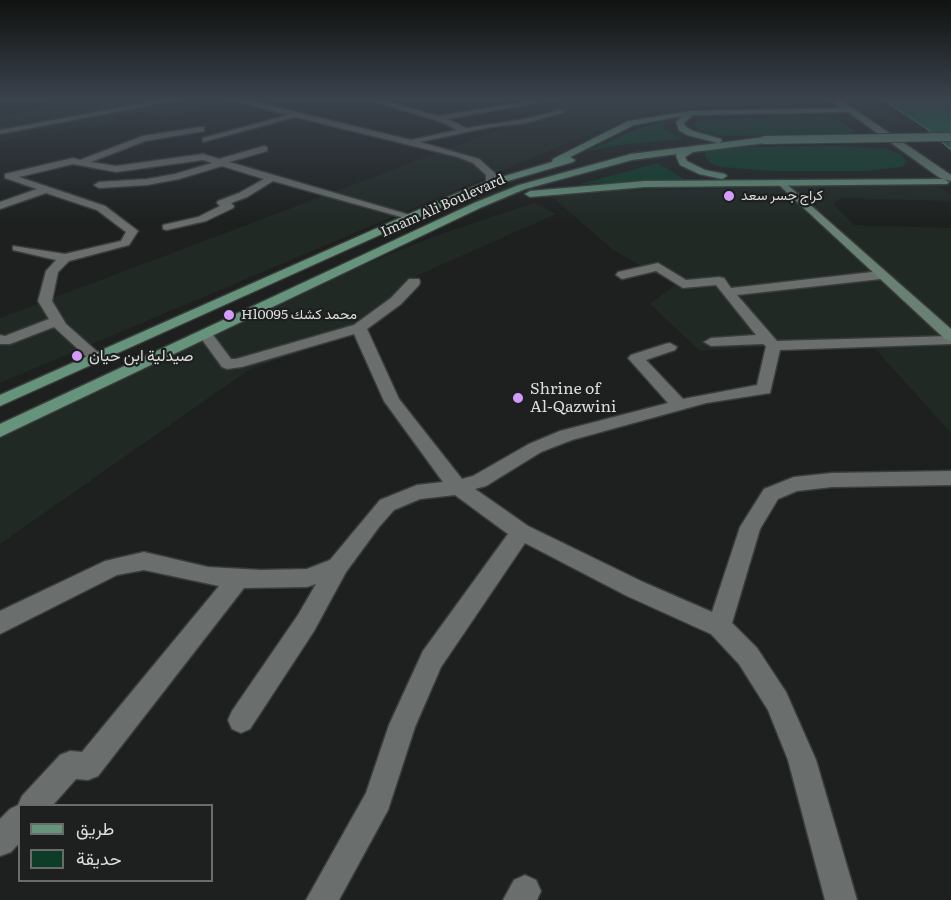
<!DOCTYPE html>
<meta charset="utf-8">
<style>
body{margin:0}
#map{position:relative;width:951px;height:900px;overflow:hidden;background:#1d201e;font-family:Literata,Vazirmatn,serif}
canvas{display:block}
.legend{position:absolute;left:18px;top:804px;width:195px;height:78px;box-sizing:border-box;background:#1d201e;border:2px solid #696c6a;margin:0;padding:8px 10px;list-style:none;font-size:18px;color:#dadddb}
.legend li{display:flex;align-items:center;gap:12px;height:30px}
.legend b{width:30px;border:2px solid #696c6a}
</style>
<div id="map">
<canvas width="951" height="900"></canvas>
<ul class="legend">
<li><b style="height:8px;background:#66937c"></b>طريق</li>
<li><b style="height:16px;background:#0d3d27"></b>حديقة</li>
</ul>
</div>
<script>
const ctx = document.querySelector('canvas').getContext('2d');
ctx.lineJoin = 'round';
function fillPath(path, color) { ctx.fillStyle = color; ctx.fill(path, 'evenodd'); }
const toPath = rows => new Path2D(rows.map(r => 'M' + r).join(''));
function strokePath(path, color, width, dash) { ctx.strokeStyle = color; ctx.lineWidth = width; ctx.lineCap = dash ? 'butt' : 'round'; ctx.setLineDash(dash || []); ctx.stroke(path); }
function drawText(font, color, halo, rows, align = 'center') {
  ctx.font = font + ' Literata,Vazirmatn,serif'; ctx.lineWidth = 4.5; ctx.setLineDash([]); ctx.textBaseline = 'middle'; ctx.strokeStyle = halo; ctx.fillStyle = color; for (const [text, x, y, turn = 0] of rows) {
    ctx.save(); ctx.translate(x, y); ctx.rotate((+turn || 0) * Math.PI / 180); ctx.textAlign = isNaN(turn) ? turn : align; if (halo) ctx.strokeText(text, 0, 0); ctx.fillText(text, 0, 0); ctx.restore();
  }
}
fillPath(toPath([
 [65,99,219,99,233,101,162,120,147,113,114,116,120,121,93,127,88,124,52,134,44,131,0,142,0,116,42,109,41,104],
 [558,99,821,99,828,104,691,107,640,115,579,138,0,383,0,318,567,104],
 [844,99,870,99,901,121,877,120],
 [932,184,951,194,951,201,841,198,833,204,854,225,951,228,951,433,868,341,700,351,650,304,675,285,613,250,547,192],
 [534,203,556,214,414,277,358,332,250,369,0,544,0,433,281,299,432,237]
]), '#202924');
fillPath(toPath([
 [822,116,833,117,853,130,850,134,726,136,700,131,693,125,699,121,731,119],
 [663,122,666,131,683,139,619,145,585,152,642,127],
 [837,146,887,149,901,155,907,162,902,167,866,171,771,171,721,167,710,163,705,156,705,152,724,147],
 [658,163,684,179,581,184,651,165]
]), '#0d3d27');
const water = toPath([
 [882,99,951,99,951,150,927,129,882,99]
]);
fillPath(water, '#126844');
strokePath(water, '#4e8b71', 1.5);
const street = toPath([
 [167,99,183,99,0,134,0,130,167,99],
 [229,99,242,99,411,140,457,130,444,123,366,99,378,99,438,116,532,101,536,103,448,119,466,128,526,119,561,110,565,112,526,123,491,127,420,142,479,159,496,174,496,183,491,186,486,183,486,175,473,163,458,157,295,117,203,142,203,138,288,115,229,99],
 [201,127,204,127,204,131,145,141,91,162,116,166,203,154,219,159,264,146,267,147,267,151,229,162,417,217,412,220,273,181,247,197,231,203,234,206,233,208,206,221,167,230,163,229,163,225,198,217,220,206,217,203,218,201,239,193,264,179,222,166,179,179,147,185,99,188,94,185,99,182,147,179,175,174,212,163,203,160,116,172,73,164,19,177,105,206,138,231,129,245,69,261,58,272,52,301,66,324,101,355,104,358,101,361,91,361,54,327,10,344,0,344,0,335,5,336,49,319,38,301,46,271,56,260,13,250,13,246,65,254,121,241,126,232,97,210,46,193,0,209,0,202,37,189,5,178,5,174,73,158,80,160,143,136,201,127],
 [658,263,686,280,719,277,724,278,731,288,881,271,887,275,881,279,737,295,777,341,951,336,951,344,780,350,770,393,706,403,572,440,541,452,486,486,475,489,528,526,643,582,712,612,740,527,764,489,794,477,832,473,951,471,951,485,832,487,797,491,778,499,760,529,732,623,757,648,786,692,816,760,857,900,825,900,788,760,768,710,739,664,711,634,627,596,525,543,441,667,415,727,388,810,339,900,306,900,366,793,389,725,423,651,508,534,455,495,420,499,394,510,379,527,346,572,314,631,250,729,241,733,232,729,228,720,232,711,298,615,316,584,307,587,244,588,98,776,88,780,76,779,52,806,20,806,20,842,11,852,0,856,0,819,10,809,18,805,22,796,60,755,70,751,82,752,219,586,144,570,117,575,0,634,0,611,105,561,144,552,208,567,261,570,307,569,330,560,380,500,417,485,443,482,384,401,354,334,242,367,227,369,222,367,198,334,200,331,210,331,231,359,236,359,354,325,391,298,409,279,419,279,420,282,419,285,401,304,367,329,399,399,462,479,473,476,529,444,560,431,668,403,628,358,631,355,665,344,670,343,677,347,675,350,646,360,683,399,757,385,766,346,763,344,711,346,704,342,711,338,756,335,716,285,683,288,656,271,622,279,616,275,618,272,658,263],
 [525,875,536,880,541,891,537,900,503,900,514,880,525,875]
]);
const secondary = toPath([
 [830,99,839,99,951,175,951,181,940,178,830,99],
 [782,180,951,329,951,341,946,340,779,185,777,183,782,180]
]);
const primary = toPath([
 [849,108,852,108,852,112,693,115,684,123,686,127,693,131,721,139,722,141,719,143,765,137,769,140,765,143,693,152,685,157,687,161,705,170,725,174,727,176,722,179,699,174,680,165,676,156,677,154,632,160,525,189,482,207,0,437,0,424,474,203,519,185,631,154,718,143,687,135,679,130,676,122,682,116,634,125,570,157,575,160,573,162,494,185,453,202,0,406,0,395,445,198,488,181,552,162,553,159,628,121,691,111,849,108],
 [944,179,949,182,947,184,645,187,530,197,525,194,530,191,645,181,944,179]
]);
strokePath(street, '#3a3d3b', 3);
strokePath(secondary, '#3a3d3b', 3);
strokePath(primary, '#3a3d3b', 3);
fillPath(street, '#6a6e6c');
fillPath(secondary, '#688174');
fillPath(primary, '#66937c');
const primaryBridge = toPath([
 [765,140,951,137]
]);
strokePath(primaryBridge, '#3a3d3b', 10, []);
strokePath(primaryBridge, '#66937c', 8);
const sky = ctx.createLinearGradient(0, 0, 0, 225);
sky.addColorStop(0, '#101210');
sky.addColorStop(0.44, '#3a424c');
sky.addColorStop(1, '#3a424c00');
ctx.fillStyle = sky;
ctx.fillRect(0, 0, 951, 225);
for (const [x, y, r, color] of [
 [729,196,6,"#d39cfc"],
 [229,315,6,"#d39cfc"],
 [77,356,6,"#d39cfc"],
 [518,398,6,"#d39cfc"]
]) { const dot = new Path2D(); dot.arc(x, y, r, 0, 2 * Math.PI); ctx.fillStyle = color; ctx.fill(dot); strokePath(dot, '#1d201e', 2); }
drawText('14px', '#dadddb', '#1d201e', [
 ["كراج جسر سعد",741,196],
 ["Hl0095 محمد كشك",241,315]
], 'left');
drawText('14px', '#dadddb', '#1d201e', [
 ["Imam Ali Boulevard",443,206,-24]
]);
drawText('16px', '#dadddb', '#1d201e', [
 ["صيدلية ابن حيان",89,356],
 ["Shrine of",530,389],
 ["Al-Qazwini",530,407]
], 'left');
</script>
